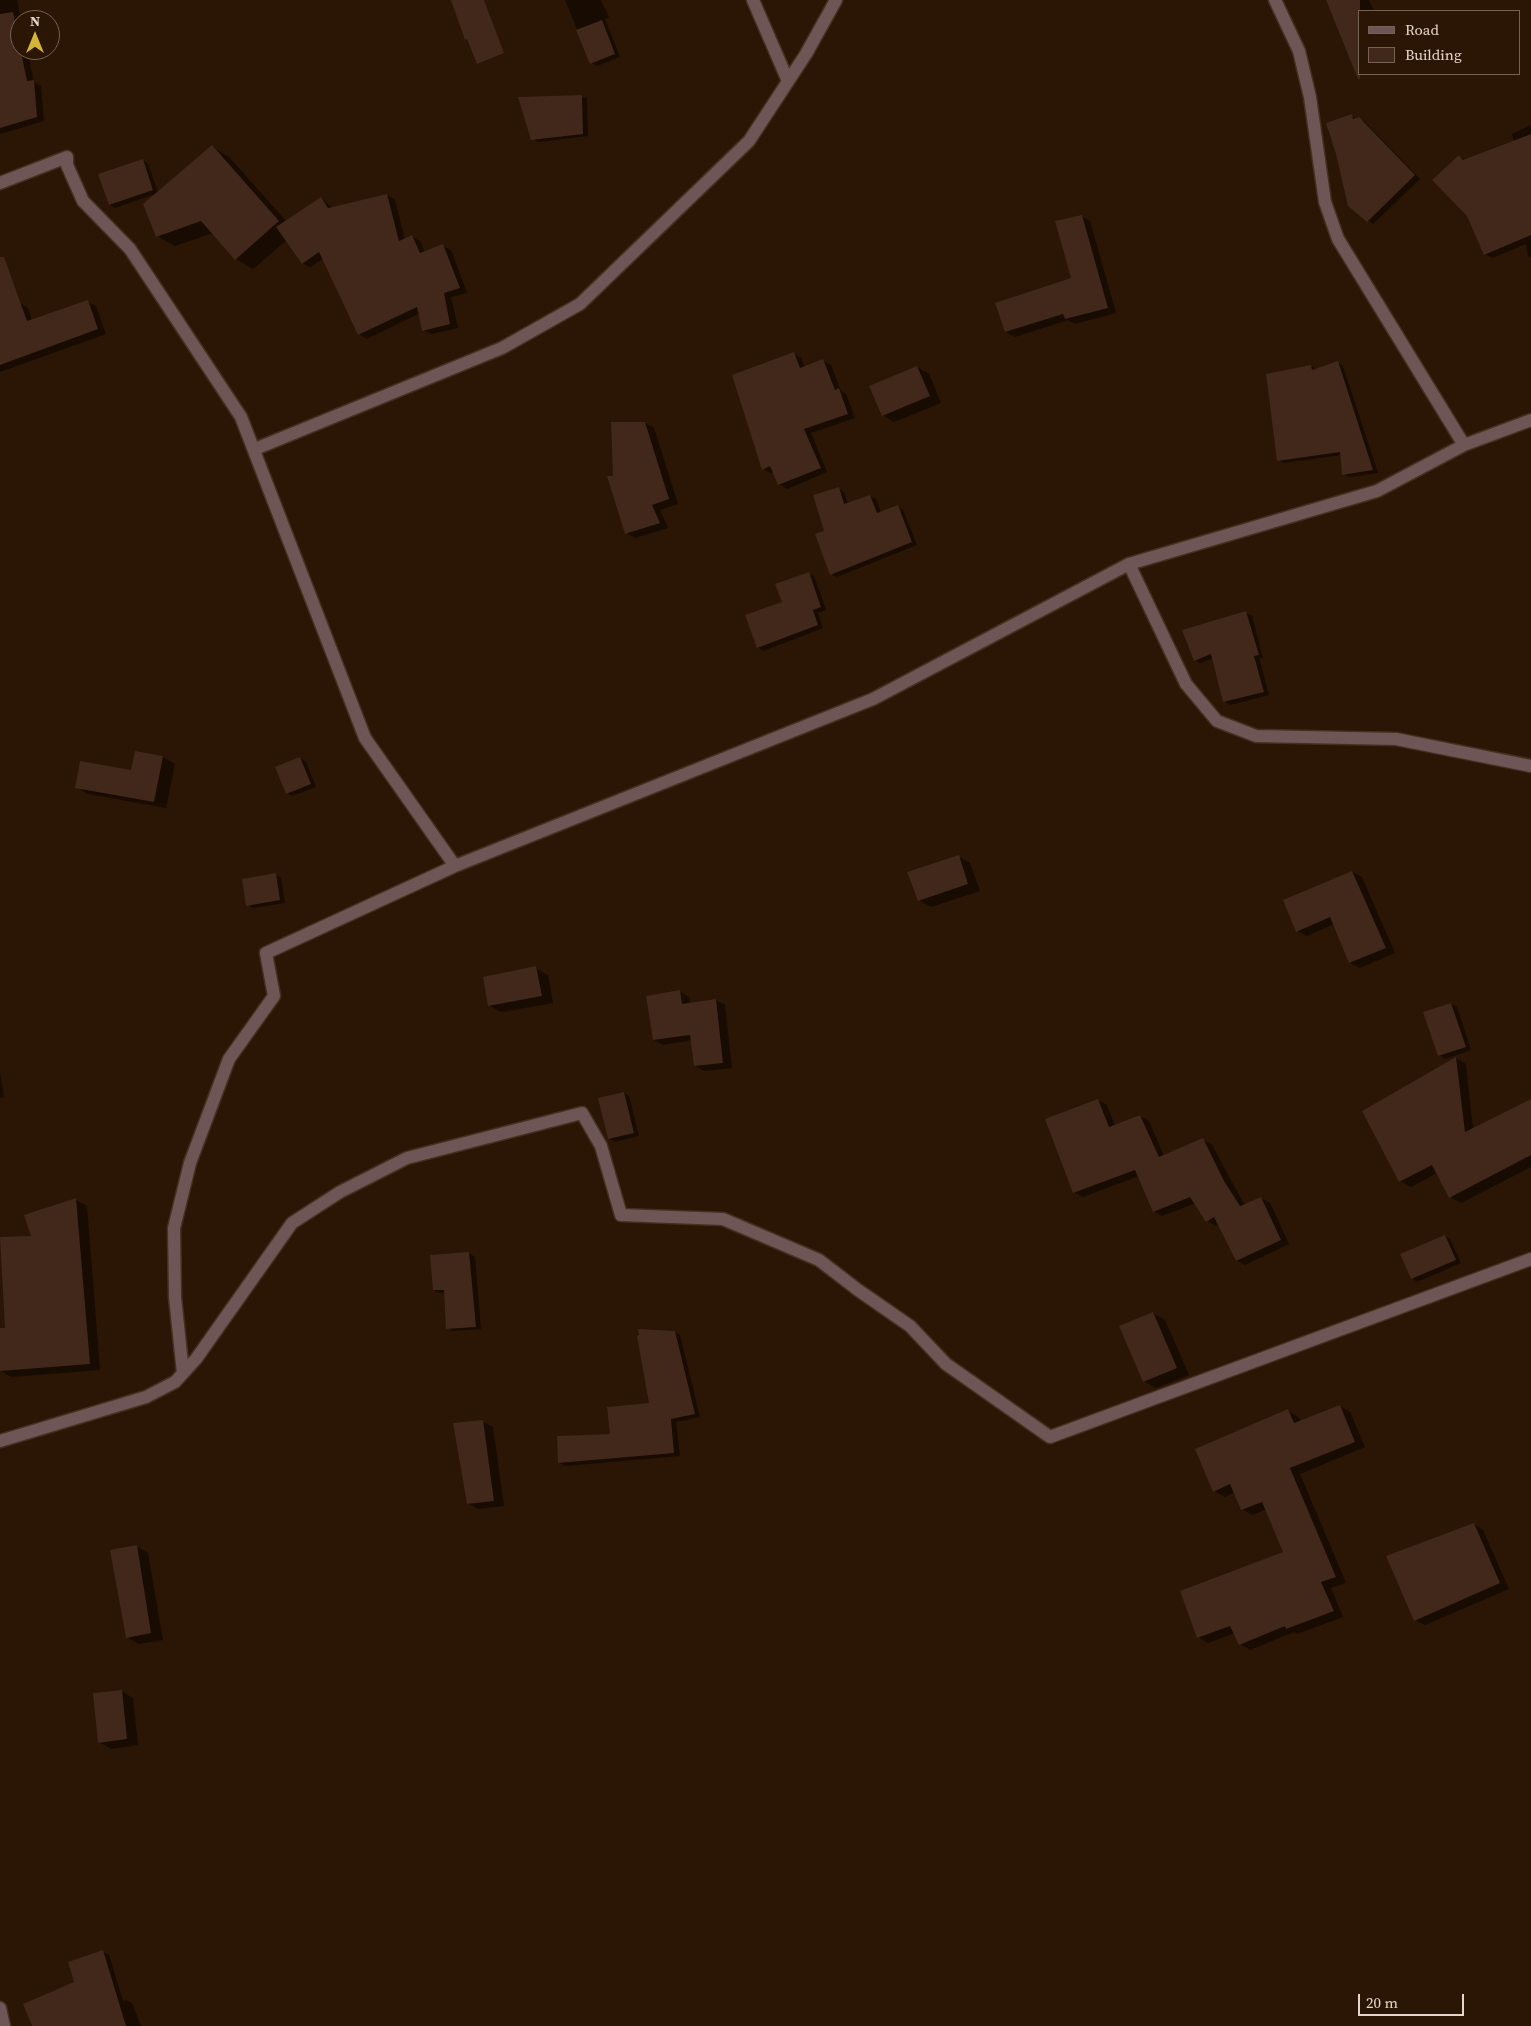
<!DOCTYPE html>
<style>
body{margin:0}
#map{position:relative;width:1531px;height:2026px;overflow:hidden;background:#2b1504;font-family:"Source Serif 4",serif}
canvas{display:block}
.legend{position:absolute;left:1358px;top:10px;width:162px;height:65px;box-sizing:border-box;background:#2b1504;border:1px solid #756253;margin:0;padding:6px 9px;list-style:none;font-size:15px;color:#e5d5ca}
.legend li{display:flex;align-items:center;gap:10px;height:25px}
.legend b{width:25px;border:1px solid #756253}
.north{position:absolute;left:10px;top:10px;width:50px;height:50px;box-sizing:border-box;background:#2b1504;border:1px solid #756253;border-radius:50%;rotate:0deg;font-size:14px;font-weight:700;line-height:20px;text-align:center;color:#e5d5ca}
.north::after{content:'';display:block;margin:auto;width:18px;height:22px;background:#d3b635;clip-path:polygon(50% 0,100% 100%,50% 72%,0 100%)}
.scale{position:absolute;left:1358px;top:1994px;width:106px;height:22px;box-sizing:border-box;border:2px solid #e5d5ca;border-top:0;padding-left:6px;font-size:15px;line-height:18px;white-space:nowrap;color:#e5d5ca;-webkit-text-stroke:4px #2b1504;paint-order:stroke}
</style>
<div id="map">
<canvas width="1531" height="2026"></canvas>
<ul class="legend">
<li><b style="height:6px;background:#6e5556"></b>Road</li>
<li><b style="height:14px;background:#42271b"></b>Building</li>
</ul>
<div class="north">N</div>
<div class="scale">20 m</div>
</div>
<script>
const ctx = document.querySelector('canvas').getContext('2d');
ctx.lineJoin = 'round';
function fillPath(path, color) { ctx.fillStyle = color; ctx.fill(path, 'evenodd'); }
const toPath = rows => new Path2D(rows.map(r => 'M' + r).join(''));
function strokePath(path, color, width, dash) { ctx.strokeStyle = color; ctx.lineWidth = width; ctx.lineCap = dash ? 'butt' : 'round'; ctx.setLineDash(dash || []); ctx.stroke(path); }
fillPath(toPath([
 [0,0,17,0,21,20,20,50,27,50,34,82,41,86,44,121,0,134],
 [565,0,601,0,609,17,605,19,620,57,597,66,591,63],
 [1328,0,1369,0,1374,11,1360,11],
 [581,96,587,99,588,136,538,142,533,139],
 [1351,116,1364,121,1420,179,1373,224,1368,220],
 [1531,125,1531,258,1528,256,1526,244,1492,258,1485,254,1459,156,1465,160,1514,142,1512,134],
 [212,147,229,157,286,221,321,198,332,208,387,195,395,200,405,240,412,237,420,241,425,253,443,246,451,250,467,293,451,297,458,328,431,334,423,330,420,313,367,339,359,334,324,258,310,267,302,263,287,240,253,269,236,259,213,233,175,246,157,236,158,193,115,208,110,205,143,160,148,164,158,193],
 [1081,216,1090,221,1116,313,1075,324,1068,320,1015,337,1006,332,1072,279],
 [88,302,96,306,106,334,0,372,0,311,20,303,28,308,32,321],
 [793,353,801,358,805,368,823,361,831,365,841,391,846,394,855,418,811,433,827,472,787,489,779,484,774,472,771,473,763,469],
 [1338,363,1343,366,1378,473,1349,477,1344,474,1341,455,1284,463,1279,460,1311,366,1318,370],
 [917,367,929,374,941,403,894,422,883,415],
 [645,423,654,428,678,504,660,510,668,528,635,538,626,533,614,477],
 [839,488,844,492,848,504,870,496,876,499,881,513,897,507,903,510,917,545,837,577,831,574,826,532],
 [808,573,814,576,826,610,818,613,823,628,763,651,758,647,783,603],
 [1246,613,1252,616,1263,658,1259,658,1269,695,1230,705,1225,702,1214,658,1200,663,1195,660],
 [163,757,175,764,166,808,88,794,77,787,132,771],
 [300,758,306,762,316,787,292,796,287,793],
 [958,856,970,863,980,891,931,907,919,900],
 [1352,872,1362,877,1395,953,1360,968,1350,963,1334,924,1307,936,1297,931],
 [276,875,281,878,285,903,253,908,248,905],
 [536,968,548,975,553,1003,501,1012,490,1006],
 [680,992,689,997,690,1004,716,1000,725,1005,732,1068,704,1071,695,1066,692,1040,663,1045,654,1040],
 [1451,1004,1457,1007,1471,1050,1445,1059,1439,1055],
 [1456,1058,1466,1064,1473,1129,1531,1132,1531,1167,1461,1203,1450,1197,1437,1173,1411,1187,1400,1181,1364,1111],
 [0,1072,4,1097,0,1098],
 [624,1093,629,1096,639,1136,615,1142,609,1138],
 [1098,1100,1107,1105,1115,1126,1140,1116,1149,1121,1164,1156,1203,1140,1212,1145,1245,1206,1261,1198,1270,1203,1289,1244,1245,1265,1236,1260,1219,1223,1216,1226,1207,1221,1196,1203,1162,1216,1154,1211,1139,1176,1083,1197,1074,1192,1046,1119],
 [76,1200,87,1206,100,1370,11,1377,1,1371,0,1330,6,1329,33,1237],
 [1445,1236,1450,1239,1461,1263,1417,1282,1412,1278],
 [469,1253,475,1257,481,1329,453,1331,448,1328,445,1292,439,1293,434,1290,431,1256],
 [1153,1313,1165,1320,1189,1375,1156,1388,1144,1381],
 [675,1332,680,1335,700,1417,676,1422,680,1456,565,1466,560,1463,612,1435,651,1404],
 [1340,1406,1350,1412,1365,1447,1300,1474,1346,1583,1331,1588,1343,1617,1297,1634,1294,1632,1250,1650,1240,1644,1235,1633,1208,1643,1198,1637,1285,1552,1267,1509,1252,1515,1242,1509,1235,1492,1225,1497,1214,1491,1288,1411,1298,1417,1301,1422],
 [482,1421,493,1427,504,1506,478,1509,468,1503],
 [1474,1524,1483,1530,1509,1589,1425,1625,1415,1620],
 [136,1546,148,1553,163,1640,139,1644,127,1637],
 [121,1691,133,1698,138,1745,111,1749,99,1742],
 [103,1952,109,1955,123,2001,126,2000,132,2003,141,2026,32,2026]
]), '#0007');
fillPath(toPath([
 [451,0,484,0,504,53,477,64,467,39,465,40],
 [1326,0,1360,0,1360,79,1358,79],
 [13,12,27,81,34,80,37,117,0,128,0,14],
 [602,20,615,54,590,64,576,30],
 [582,95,583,134,531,140,518,97],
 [1352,114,1353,119,1359,117,1415,175,1367,222,1348,206,1336,154,1326,123],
 [1531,134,1531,235,1484,255,1467,216,1432,180,1459,155,1463,160],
 [212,145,279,221,235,260,201,221,156,237,143,204],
 [143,159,153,190,109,205,98,174],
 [387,194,399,241,412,235,420,253,443,244,460,288,444,293,450,324,422,331,417,307,358,335,319,252,302,264,276,227,321,197,328,208],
 [1082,215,1108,308,1065,319,1063,314,1005,332,995,303,1071,278,1055,221],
 [0,257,4,257,27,321,88,300,98,329,0,365],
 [794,352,800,368,823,359,835,390,839,388,848,414,804,429,821,468,778,485,770,466,762,470,732,375],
 [1338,361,1373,470,1342,475,1340,452,1277,461,1266,374,1311,365,1312,370],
 [917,366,930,396,882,416,869,386],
 [611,422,645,422,669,499,652,505,660,523,625,534,607,476,613,476],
 [839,487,844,504,870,495,877,513,898,505,912,542,830,575,815,534,824,531,813,495],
 [809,572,821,607,813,610,818,625,757,648,745,615,782,602,775,584],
 [1246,611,1259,655,1254,656,1264,692,1223,702,1211,654,1194,661,1182,630],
 [135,751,163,756,154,802,75,788,80,761,131,770],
 [300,757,311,784,286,794,275,767],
 [959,855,968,884,918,901,907,872],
 [1352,871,1386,948,1349,963,1330,917,1296,932,1283,900],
 [276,873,280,900,246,906,242,879],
 [536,966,542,996,488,1006,483,977],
 [680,990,682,1004,716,999,723,1063,694,1066,690,1035,653,1040,646,996],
 [1451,1003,1466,1047,1438,1056,1423,1012],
 [1456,1057,1465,1132,1531,1099,1531,1155,1449,1198,1432,1165,1399,1182,1362,1111],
 [624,1092,634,1133,608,1139,598,1098],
 [1098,1099,1109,1127,1140,1115,1159,1157,1203,1138,1224,1181,1240,1206,1261,1197,1281,1240,1236,1261,1214,1217,1206,1222,1190,1197,1153,1212,1135,1170,1073,1193,1045,1119],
 [76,1198,90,1364,0,1371,0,1328,5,1328,0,1237,31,1236,24,1215],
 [1445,1235,1456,1260,1411,1279,1400,1254],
 [469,1252,476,1327,446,1329,444,1290,433,1290,430,1255],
 [1153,1312,1177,1368,1143,1382,1119,1326],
 [638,1329,675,1331,695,1414,671,1419,674,1453,558,1463,557,1436,610,1434,607,1407,649,1403,637,1336,639,1335],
 [1340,1405,1355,1442,1290,1468,1336,1577,1321,1582,1334,1611,1286,1629,1285,1626,1239,1645,1230,1626,1197,1638,1180,1591,1283,1552,1262,1502,1241,1510,1230,1484,1213,1492,1195,1449,1288,1409,1294,1423],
 [483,1420,494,1501,467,1504,453,1423],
 [1474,1523,1500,1583,1414,1621,1386,1556],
 [137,1545,151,1633,126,1638,110,1550],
 [122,1690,127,1739,98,1743,93,1693],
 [103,1950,126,2026,32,2026,23,2004,74,1982,68,1962]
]), '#42271b');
const street = toPath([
 [753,0,788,81],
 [1275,0,1299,51,1310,97,1325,202,1338,239,1464,445],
 [0,183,67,157,67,165,83,201,130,249,173,314,241,417,365,738,455,866],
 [255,449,502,348,580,304,749,141,806,54,836,0],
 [1129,564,1186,684,1217,721,1256,736,1396,739,1531,766],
 [183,1373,175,1297,174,1228,190,1163,229,1059,274,996,266,953,455,866,873,699,1129,564,1377,491,1464,445,1531,420],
 [0,1441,146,1397,175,1382,196,1359,292,1223,340,1192,407,1158,582,1113,601,1146,621,1215,723,1219,819,1260,858,1290,910,1326,946,1364,1050,1437,1531,1259],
 [0,2008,4,2026]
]);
strokePath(street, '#453020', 15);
strokePath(street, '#6e5556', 12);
</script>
